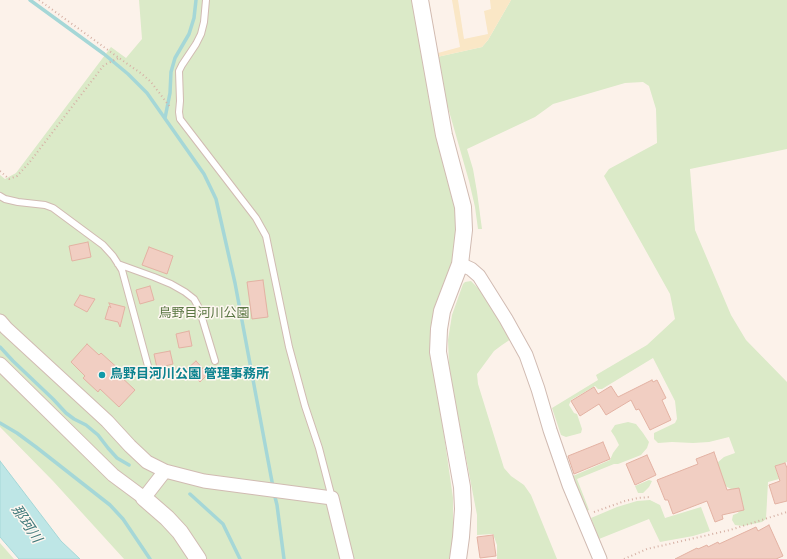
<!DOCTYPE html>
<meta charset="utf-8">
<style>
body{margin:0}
canvas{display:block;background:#fcf2ea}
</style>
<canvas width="787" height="559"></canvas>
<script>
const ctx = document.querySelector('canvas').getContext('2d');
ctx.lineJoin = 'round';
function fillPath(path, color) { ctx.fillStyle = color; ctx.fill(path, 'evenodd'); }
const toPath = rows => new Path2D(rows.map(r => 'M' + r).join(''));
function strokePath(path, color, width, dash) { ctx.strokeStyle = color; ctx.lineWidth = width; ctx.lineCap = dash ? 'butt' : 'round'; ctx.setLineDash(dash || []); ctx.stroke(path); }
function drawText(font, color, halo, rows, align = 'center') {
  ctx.font = font + ' "Archivo Narrow","Noto Sans JP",sans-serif'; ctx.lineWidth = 3; ctx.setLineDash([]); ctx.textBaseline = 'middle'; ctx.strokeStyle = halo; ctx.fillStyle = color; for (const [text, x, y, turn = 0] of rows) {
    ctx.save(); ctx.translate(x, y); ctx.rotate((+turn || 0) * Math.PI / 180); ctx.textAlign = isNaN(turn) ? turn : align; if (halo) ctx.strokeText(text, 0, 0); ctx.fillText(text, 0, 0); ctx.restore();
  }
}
fillPath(toPath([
 [139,0,415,0,456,205,459,248,432,351,453,498,453,539,449,559,124,559,53,481,0,427,0,175,5,179,16,173,111,47,126,58,142,39],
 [511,0,787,0,787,149,690,169,695,230,731,315,746,340,787,382,787,462,775,466,779,479,768,482,766,519,762,522,743,526,735,525,732,520,733,515,738,513,743,505,738,490,731,489,723,485,717,463,724,457,735,453,729,437,709,442,693,443,672,442,658,443,654,439,654,433,675,423,677,419,675,401,653,358,602,389,598,389,595,386,571,400,569,405,574,413,577,414,582,429,581,433,566,437,561,435,552,408,598,380,596,375,647,345,675,319,670,294,604,176,609,169,657,143,656,109,649,86,643,82,625,83,553,104,535,117,467,149,473,169,477,192,482,229,478,229,475,207,469,181,445,97,437,57,482,47,488,40],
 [471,281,481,291,511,339,502,345,494,351,477,374,478,384,504,468,511,476,524,485,531,495,557,559,497,559,497,545,493,534,477,535,477,515,457,411,449,365,448,340,452,315,463,284,465,282],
 [628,422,636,424,643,433,649,442,647,448,641,455,618,464,614,464,577,479,589,510,587,511,573,476,610,460,613,453,619,445,615,437,611,431,615,425],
 [649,480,652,481,649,487,643,493,638,493,635,486],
 [650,500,660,505,665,518,701,507,710,531,693,536,660,542,649,519,599,539,591,518,617,507,637,501],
 [0,543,14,559,0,559]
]), '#dbeac8');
fillPath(toPath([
 [425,0,429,0,438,53,460,47,452,0,458,0,464,39,488,34,484,11,491,9,490,0,511,0,488,40,482,47,437,57]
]), '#fae7c6');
const water = toPath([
 [0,461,61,541,80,559,19,559,0,537,0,461]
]);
fillPath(water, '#bee6e6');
strokePath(water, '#a5d7d7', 1);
strokePath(toPath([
 [30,0,104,54,128,74,147,93,204,174,216,199,235,283,273,487],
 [165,118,170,93,171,72,175,58,189,34,194,18,196,0],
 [0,347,13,361,53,399,66,413,74,419,86,425,98,435,108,448,117,458,129,465],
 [0,423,17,433,36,447,110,505,123,519,150,559],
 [274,493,277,505,284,559],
 [190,494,223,524,240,559]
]), '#a5d7d7', 3.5);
const building = toPath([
 [88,242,91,257,72,261,69,246,88,242],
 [149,247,173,256,167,274,142,265,149,247],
 [263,280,268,317,252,319,247,282,263,280],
 [150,286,154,300,140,304,136,290,150,286],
 [80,295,95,299,87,312,74,305,80,295],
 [109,303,125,307,120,327,118,322,105,319,109,306,111,308,109,303],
 [189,331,192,346,179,348,176,334,189,331],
 [87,344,99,355,101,353,121,371,118,374,135,390,119,407,100,389,98,392,83,378,85,376,71,362,87,344],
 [170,351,173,364,157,368,154,354,170,351],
 [196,361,208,374,200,382,187,369,196,361],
 [652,380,653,382,657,380,666,398,662,400,671,420,650,430,639,409,636,410,631,400,606,415,599,404,580,416,571,401,594,387,598,394,611,386,618,397,652,380],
 [603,442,610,459,574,474,568,456,603,442],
 [714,452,727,490,739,488,744,510,722,515,723,519,715,522,707,501,673,514,668,500,665,500,657,480,698,464,696,459,714,452],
 [647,455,656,475,635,485,626,464,647,455],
 [785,463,787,468,787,501,775,504,769,485,780,481,775,466,785,463],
 [769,525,783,556,776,559,675,559,697,548,698,549,707,545,708,547,718,542,719,544,756,527,758,531,769,525],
 [493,535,496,556,480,558,477,537,493,535]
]);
fillPath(building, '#f1cec2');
strokePath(building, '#e3b2a3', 1);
const service = toPath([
 [206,0,204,22,201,34,196,44,182,65,179,71,180,101,179,112,180,119,256,218,266,236,289,347,305,406,319,448,332,498],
 [0,196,5,199,18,202,45,205,53,208,103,245,113,256,122,270,148,366],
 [118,264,154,277,171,284,185,292,194,299,199,308,215,361]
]);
const minor = toPath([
 [460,264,471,269,479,276,506,319,526,355,538,389,550,430,569,485,600,559],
 [0,321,6,328,107,421,130,446,147,462,165,471,144,498,113,475,0,364],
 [165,471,204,481,332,498,347,559]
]);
const tertiary = toPath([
 [420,0,444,135,463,207,464,230,460,264,442,311,439,329,438,352,462,487,463,509,461,537,458,559],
 [144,498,167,518,180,532,198,559]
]);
strokePath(service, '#d1bbb2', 8);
strokePath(minor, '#d1bbb2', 15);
strokePath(tertiary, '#d1bbb2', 18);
strokePath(toPath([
 [39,0,119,58,142,74,151,82,170,107],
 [0,171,9,179,17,176,29,163,104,65,119,58],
 [594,512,625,501,638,498,650,497],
 [624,559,647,549,730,530,787,512]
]), '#d6b1a5', 2, [1, 3]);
strokePath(service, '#fff', 6);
strokePath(minor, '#fff', 13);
strokePath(tertiary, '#fff', 16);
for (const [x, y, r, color] of [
 [102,375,4,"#0f9aa8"]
]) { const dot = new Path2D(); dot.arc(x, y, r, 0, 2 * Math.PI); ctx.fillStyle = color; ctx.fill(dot); strokePath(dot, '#fef7f1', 1.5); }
drawText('13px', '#597642', '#fef7f1', [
 ["鳥野目河川公園",204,314]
]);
drawText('bold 13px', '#0d838f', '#fef7f1', [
 ["鳥野目河川公園 管理事務所",110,375]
], 'left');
drawText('italic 14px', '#417a7b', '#fef7f1', [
 ["那珂川",26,524,56]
]);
</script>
